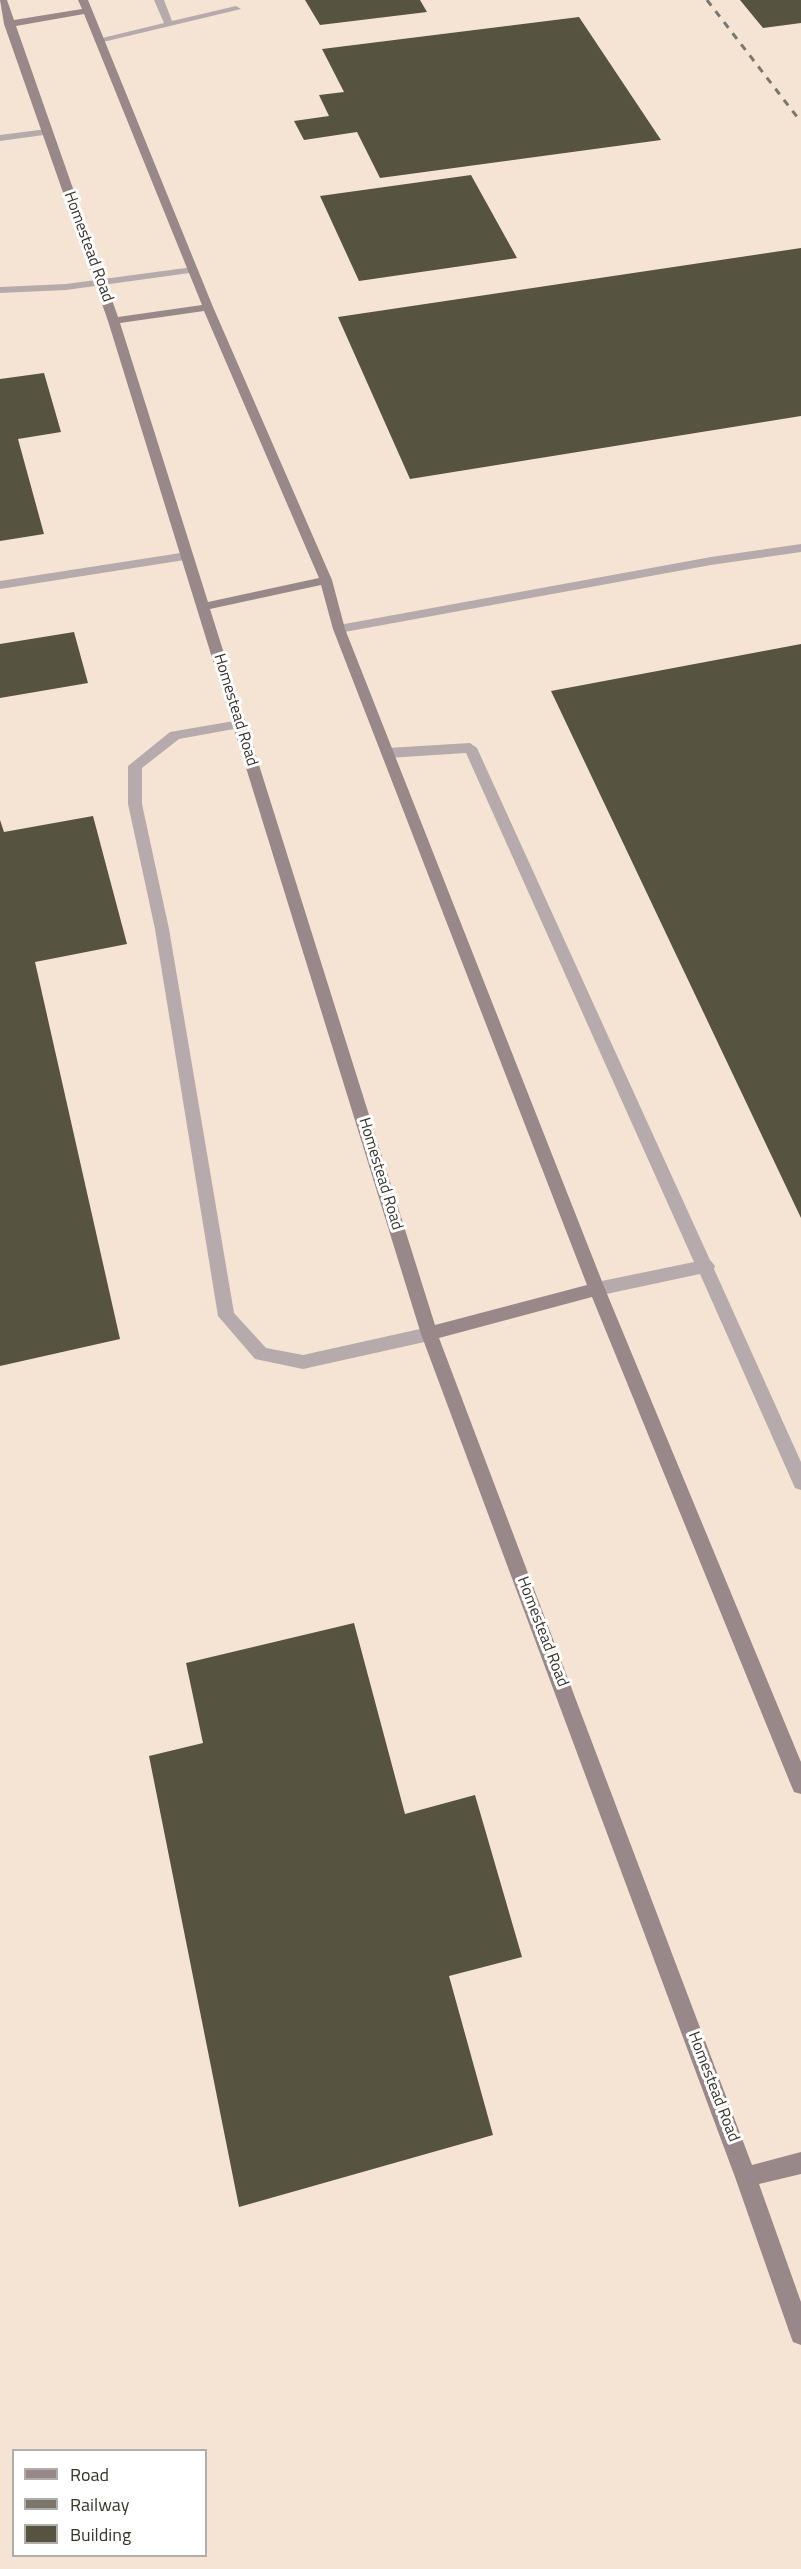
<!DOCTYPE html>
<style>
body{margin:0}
#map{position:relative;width:801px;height:2569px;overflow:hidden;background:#f6f2dc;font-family:"Titillium Web",sans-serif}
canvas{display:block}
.legend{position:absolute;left:12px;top:2449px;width:195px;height:108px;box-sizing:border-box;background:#fff;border:2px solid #afaeab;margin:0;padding:8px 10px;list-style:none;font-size:18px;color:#37352d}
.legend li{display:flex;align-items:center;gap:12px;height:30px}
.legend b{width:30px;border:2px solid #afaeab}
</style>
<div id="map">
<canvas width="801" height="2569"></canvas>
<ul class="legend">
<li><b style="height:8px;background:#99888a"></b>Road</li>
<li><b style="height:8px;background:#7a776a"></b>Railway</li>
<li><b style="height:16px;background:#565340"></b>Building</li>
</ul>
</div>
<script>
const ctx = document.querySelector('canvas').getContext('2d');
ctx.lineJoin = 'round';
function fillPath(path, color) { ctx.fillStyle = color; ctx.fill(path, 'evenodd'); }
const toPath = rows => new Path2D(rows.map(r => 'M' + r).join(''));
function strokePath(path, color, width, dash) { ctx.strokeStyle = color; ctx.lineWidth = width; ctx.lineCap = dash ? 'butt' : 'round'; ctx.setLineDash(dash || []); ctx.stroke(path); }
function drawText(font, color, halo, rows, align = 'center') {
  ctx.font = font + ' "Titillium Web",sans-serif'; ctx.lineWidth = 6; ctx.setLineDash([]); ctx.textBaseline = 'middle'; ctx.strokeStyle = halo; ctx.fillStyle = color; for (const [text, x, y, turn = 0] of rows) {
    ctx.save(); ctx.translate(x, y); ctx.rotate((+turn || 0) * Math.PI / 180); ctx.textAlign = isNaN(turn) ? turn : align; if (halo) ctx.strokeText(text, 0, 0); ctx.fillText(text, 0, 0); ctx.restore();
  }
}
fillPath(toPath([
 [0,0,801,0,801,2569,0,2569],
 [14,2450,206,2450,206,2556,14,2556]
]), '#f5e4d3');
fillPath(toPath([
 [305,0,420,0,427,12,320,25],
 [740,0,801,0,801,23,763,28],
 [579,17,661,140,380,178,357,132,304,140,294,121,329,116,319,95,344,92,322,49],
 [471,175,517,258,359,281,320,196],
 [801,248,801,416,410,479,338,317],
 [44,373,61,432,18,439,44,534,0,541,0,379],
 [74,632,88,683,0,698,0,644],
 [801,644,801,1218,551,691],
 [93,816,127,944,35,962,120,1339,0,1366,0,820,4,832],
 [354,1623,405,1814,475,1795,522,1957,449,1976,493,2135,239,2207,149,1756,203,1743,186,1663]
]), '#565340');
fillPath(toPath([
 [154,0,164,0,172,21,236,6,241,9,99,43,94,40,164,23,154,0],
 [47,129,51,130,51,134,0,141,0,135,47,129],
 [193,267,198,270,197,272,66,290,0,293,0,287,66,284,193,267],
 [801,544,801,552,711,565,339,633,333,629,339,625,711,557,801,544],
 [187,552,193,556,191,559,0,589,0,581,187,552],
 [240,720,247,724,245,727,179,739,142,768,142,804,169,929,234,1313,266,1348,303,1355,429,1327,435,1329,437,1334,435,1339,429,1341,303,1369,255,1359,218,1316,155,929,128,804,128,766,170,732,240,720],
 [470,743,477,748,710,1260,715,1266,714,1269,801,1462,801,1490,795,1488,700,1274,597,1296,591,1294,589,1289,591,1284,597,1282,694,1262,466,753,388,758,381,753,388,748,470,743]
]), '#b6aaac');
fillPath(toPath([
 [0,0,7,0,14,20,82,9,78,0,88,0,213,307,332,580,345,629,605,1289,801,1762,801,1794,794,1792,791,1785,592,1297,439,1338,752,2165,801,2152,801,2174,759,2184,801,2302,801,2345,793,2342,790,2334,735,2177,421,1334,108,321,4,24,0,0],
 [84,14,202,305,118,317,16,26,84,14],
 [204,311,319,578,208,602,120,323,204,311],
 [321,585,333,629,587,1285,435,1325,210,609,321,585]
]), '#99888a');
strokePath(toPath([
 [707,0,801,122]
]), '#7a776a', 3, [7, 7]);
drawText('16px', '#37352d', '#fff', [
 ["Homestead Road",88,247,70],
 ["Homestead Road",235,710,73],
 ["Homestead Road",380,1174,73],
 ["Homestead Road",542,1632,69],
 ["Homestead Road",713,2087,69]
]);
</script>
